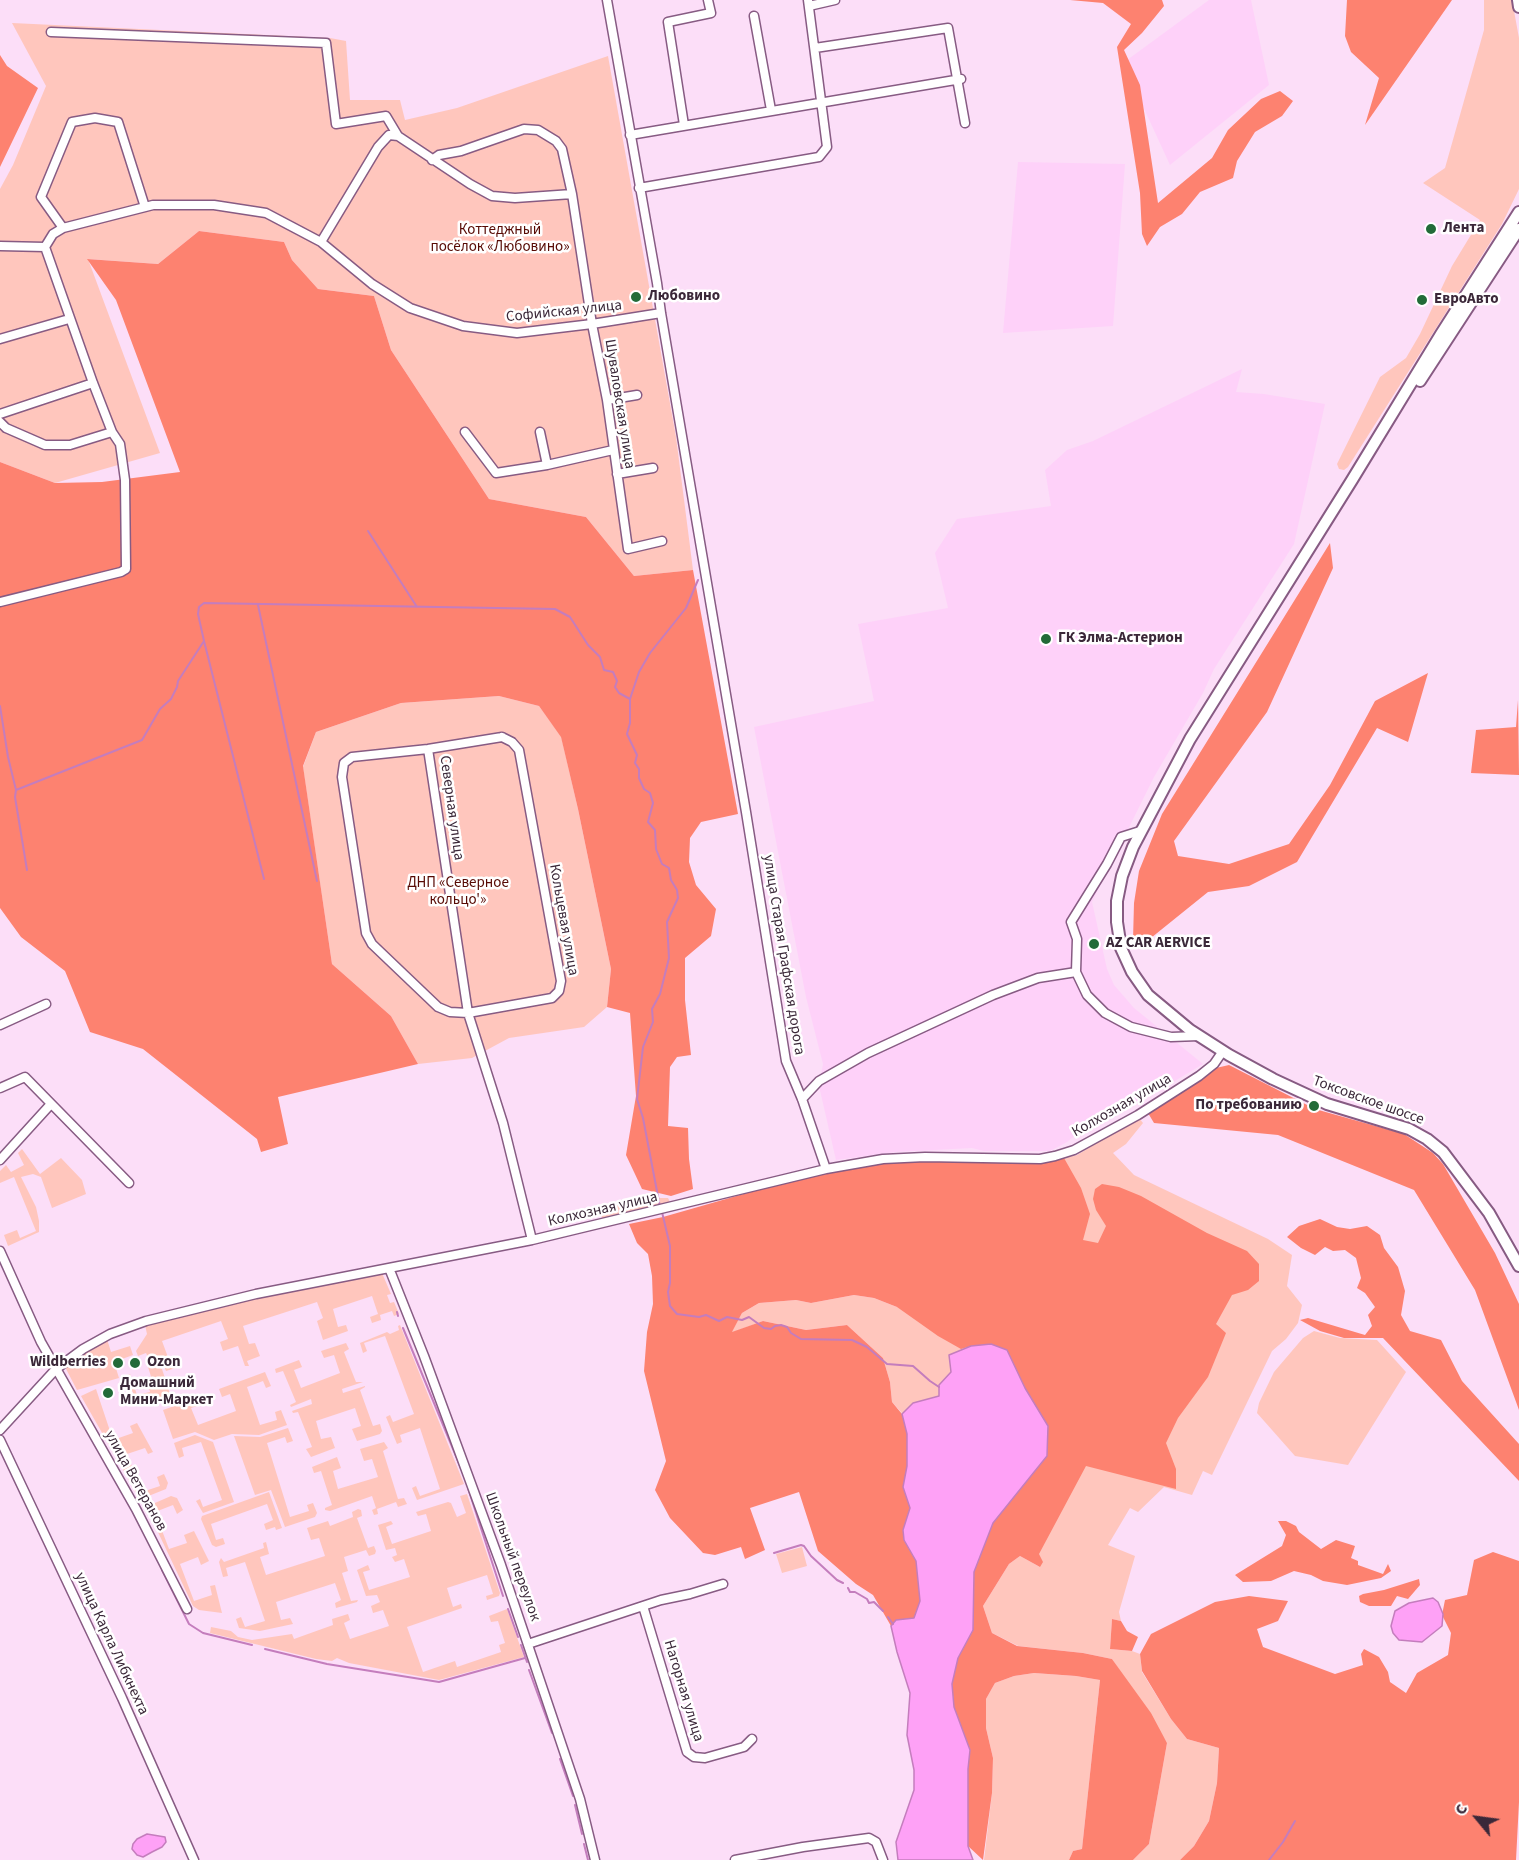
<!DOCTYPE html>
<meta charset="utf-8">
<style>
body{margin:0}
#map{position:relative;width:1519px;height:1860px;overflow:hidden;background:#fcdef8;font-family:"Source Sans 3",sans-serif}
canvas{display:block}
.north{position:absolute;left:1447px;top:1788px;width:60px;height:60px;-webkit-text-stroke:4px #fff;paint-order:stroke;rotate:299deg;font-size:16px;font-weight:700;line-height:24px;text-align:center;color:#3b2839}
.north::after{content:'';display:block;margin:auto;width:21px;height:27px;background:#3b2839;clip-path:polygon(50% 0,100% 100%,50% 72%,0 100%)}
</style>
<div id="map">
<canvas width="1519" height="1860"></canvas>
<div class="north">С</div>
</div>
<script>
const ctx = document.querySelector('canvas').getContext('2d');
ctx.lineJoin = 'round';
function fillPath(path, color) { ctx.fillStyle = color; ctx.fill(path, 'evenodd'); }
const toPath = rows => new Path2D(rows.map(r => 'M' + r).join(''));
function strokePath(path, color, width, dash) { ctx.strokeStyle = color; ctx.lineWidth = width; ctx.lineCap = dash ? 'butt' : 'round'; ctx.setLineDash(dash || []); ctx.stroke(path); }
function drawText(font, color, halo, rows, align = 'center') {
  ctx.font = font + ' "Source Sans 3",sans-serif'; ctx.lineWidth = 5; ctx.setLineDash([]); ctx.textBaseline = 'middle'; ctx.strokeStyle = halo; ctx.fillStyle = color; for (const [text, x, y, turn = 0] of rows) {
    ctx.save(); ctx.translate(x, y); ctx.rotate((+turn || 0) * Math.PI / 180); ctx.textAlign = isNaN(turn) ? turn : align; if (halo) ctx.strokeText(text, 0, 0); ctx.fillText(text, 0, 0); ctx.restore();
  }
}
fillPath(toPath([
 [1209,0,1251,0,1269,85,1170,165,1123,63],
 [1018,162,1125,164,1113,326,1003,333],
 [1242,369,1236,392,1264,394,1325,404,1294,544,1214,669,1203,693,1154,777,1092,902,1107,969,1114,985,1134,1008,1203,1064,1130,1108,1095,1124,1092,1122,1067,1142,1050,1151,984,1151,972,1148,896,1152,836,1160,819,1086,823,1064,806,997,754,727,874,701,858,624,948,608,935,553,957,519,1051,506,1045,470,1067,450,1093,441]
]), '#fed1f9');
fillPath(toPath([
 [1484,0,1512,0,1519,38,1519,189,1502,224,1348,467,1344,470,1339,469,1337,464,1380,377,1406,358,1420,334,1452,266,1480,220,1423,183,1445,168,1484,30],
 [12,23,330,38,346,41,350,100,400,100,405,120,457,108,608,56,676,437,693,570,634,576,586,517,489,499,391,350,374,296,318,289,292,260,284,242,199,231,158,264,88,259,160,453,55,483,0,462,0,189,13,165,46,86],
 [499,696,539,706,561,736,578,809,611,969,607,1007,584,1027,509,1038,472,1058,418,1064,391,1016,332,964,303,767,316,732,401,703],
 [1139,1118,1143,1123,1126,1144,1113,1153,1134,1175,1268,1239,1292,1255,1287,1286,1302,1305,1298,1323,1286,1339,1272,1351,1212,1475,1203,1471,1192,1495,1164,1487,1138,1512,1130,1508,1108,1545,1135,1556,1119,1612,1121,1621,1112,1619,1110,1649,1132,1651,1140,1654,1142,1672,1171,1719,1187,1739,1219,1748,1217,1783,1209,1821,1194,1846,1180,1860,1133,1860,1149,1844,1167,1743,1112,1659,1083,1653,1018,1646,992,1633,983,1606,1009,1564,1020,1556,1040,1567,892,1402,890,1382,883,1358,847,1325,806,1330,763,1321,731,1333,742,1313,759,1303,796,1300,811,1303,854,1295,874,1298,897,1307,1030,1163,1046,1162,1077,1155],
 [22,1149,40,1174,61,1158,82,1180,86,1194,52,1208,41,1177,33,1174,21,1177,36,1207,39,1221,39,1232,8,1246,4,1235,17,1230,20,1238,36,1231,14,1177,0,1183,0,1171,6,1165,11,1172,24,1165,18,1153],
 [652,1198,668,1198,671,1204,602,1219,601,1210,629,1202],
 [382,1273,391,1294,387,1295,390,1303,394,1302,399,1314,394,1316,392,1311,380,1315,381,1320,372,1323,370,1317,378,1314,372,1296,333,1309,338,1327,346,1325,348,1331,323,1340,317,1321,323,1318,317,1302,243,1326,249,1344,255,1343,260,1356,247,1361,249,1366,245,1366,238,1346,223,1351,220,1342,228,1339,221,1321,162,1341,169,1360,179,1357,182,1366,166,1371,161,1359,152,1362,150,1353,149,1359,146,1353,138,1356,136,1351,147,1334,145,1325,255,1298],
 [400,1325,464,1484,417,1500,412,1488,416,1486,420,1496,440,1489,420,1428,400,1435,402,1442,397,1444,386,1417,390,1415,393,1422,414,1414,385,1336,364,1343,367,1351,363,1353,360,1343,387,1332,390,1334,399,1330,398,1326],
 [1314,1331,1340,1338,1377,1340,1406,1372,1348,1465,1295,1456,1257,1413,1259,1403,1274,1372,1303,1338],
 [107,1339,111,1352,130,1346,133,1355,114,1362,119,1378,77,1390,65,1367,84,1352],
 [346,1343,349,1349,344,1352,356,1382,363,1382,342,1389,343,1393,365,1386,365,1387,360,1390,373,1426,380,1424,382,1431,380,1434,357,1441,352,1429,361,1426,355,1408,316,1421,321,1439,331,1437,335,1448,311,1457,306,1449,312,1447,298,1412,293,1413,292,1411,312,1404,311,1399,291,1407,290,1405,296,1402,283,1371,276,1373,275,1369,299,1360,302,1367,294,1370,301,1388,340,1373,334,1355,324,1358,321,1351],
 [155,1365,162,1369,170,1394,141,1405,137,1401,125,1376,130,1374,137,1395,150,1392,149,1388,154,1386,148,1367],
 [265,1372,271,1386,266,1388,263,1381,247,1387,260,1425,277,1420,275,1412,281,1410,287,1425,259,1435,232,1434,214,1440,195,1432,173,1439,163,1410,194,1399,197,1406,191,1408,198,1425,236,1411,230,1394,222,1397,219,1389],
 [96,1389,113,1440,133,1433,130,1426,137,1423,153,1452,148,1454,145,1448,127,1454,142,1492,160,1486,157,1477,164,1474,168,1483,166,1489,146,1497,137,1494,81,1396],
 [288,1428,293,1441,287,1443,285,1437,267,1443,290,1517,309,1511,307,1505,313,1503,317,1513,315,1517,285,1527,271,1490,255,1495,234,1436,260,1437],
 [195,1435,213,1442,234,1502,203,1513,196,1501,200,1499,203,1507,222,1500,201,1442,182,1448,184,1456,179,1458,174,1443],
 [384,1442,388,1448,383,1451,398,1499,404,1498,407,1504,398,1507,396,1502,377,1509,378,1514,374,1515,372,1510,376,1508,372,1496,330,1511,325,1510,325,1508,332,1505,321,1471,314,1473,312,1467,337,1457,341,1468,333,1471,338,1489,378,1477,372,1459,364,1461,360,1449],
 [269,1492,282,1528,276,1530,275,1527,266,1530,264,1524,273,1520,267,1504,211,1524,216,1540,223,1538,225,1544,216,1547,212,1545,201,1519,202,1516],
 [467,1494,500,1593,499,1596,487,1600,486,1596,493,1594,487,1575,447,1588,453,1607,461,1604,462,1608,407,1627,423,1672,455,1661,457,1667,501,1652,499,1645,505,1643,498,1621,491,1622,489,1616,507,1609,524,1657,439,1680,349,1663,337,1658,332,1661,316,1659,210,1633,211,1627,231,1631,238,1637,252,1640,292,1634,294,1639,333,1625,332,1619,348,1614,350,1620,344,1623,350,1639,389,1626,383,1610,373,1613,371,1606,380,1602,377,1595,366,1596,357,1570,368,1565,370,1570,363,1572,369,1590,410,1577,404,1559,395,1562,392,1557,397,1555,395,1548,386,1550,378,1525,391,1521,393,1524,386,1527,392,1544,431,1531,426,1514,418,1516,416,1512,448,1502,451,1503,457,1517,466,1513,460,1496],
 [171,1496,177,1498,183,1510,177,1514,173,1505,155,1512,169,1549,187,1543,184,1535,194,1531,209,1561,201,1565,198,1557,180,1564,194,1601,212,1595,210,1586,215,1585,222,1613,199,1610,193,1606,147,1509,148,1506],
 [358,1509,361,1510,362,1516,357,1518,368,1548,374,1546,376,1551,375,1554,369,1556,366,1550,344,1557,348,1571,342,1573,351,1601,358,1600,357,1602,336,1608,335,1603,341,1600,335,1583,276,1602,281,1620,290,1618,293,1624,260,1631,239,1628,236,1619,241,1617,245,1627,265,1621,245,1562,226,1568,228,1576,223,1577,219,1562,221,1558,224,1562,264,1548,263,1543,266,1542,269,1554,260,1557,266,1575,325,1556,319,1538,311,1540,307,1528,328,1521,330,1526,353,1517,352,1512],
 [802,1547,807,1566,782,1573,776,1554],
 [1034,1673,1076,1676,1100,1680,1082,1849,1073,1851,1069,1860,984,1860,992,1793,993,1758,986,1728,986,1699,995,1683,1014,1676]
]), '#ffc6bd');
fillPath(toPath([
 [1070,0,1162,0,1164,6,1142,33,1124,50,1140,85,1158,203,1212,158,1228,130,1261,99,1280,91,1293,101,1282,116,1255,132,1237,161,1233,178,1200,192,1182,214,1160,227,1147,246,1142,234,1140,193,1117,47,1131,24,1103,3],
 [1347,0,1452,0,1365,125,1379,78,1351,52,1345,36],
 [0,55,7,66,38,88,0,167],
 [199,231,284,242,292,260,318,289,374,296,391,350,489,499,586,517,634,576,693,570,738,814,701,822,690,838,689,862,696,885,716,909,711,936,685,958,685,1000,691,1055,677,1057,670,1067,668,1126,688,1128,689,1159,693,1189,671,1196,642,1189,626,1155,636,1096,630,1013,607,1007,611,969,578,809,561,737,539,706,499,696,401,703,316,732,303,766,332,964,391,1016,418,1064,278,1097,288,1144,261,1152,257,1139,143,1049,90,1032,65,971,21,937,0,908,0,462,55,483,102,482,180,472,116,300,87,259,158,264],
 [1330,543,1333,568,1267,712,1174,841,1178,856,1229,864,1289,844,1330,785,1375,701,1428,673,1408,742,1377,728,1297,862,1249,886,1208,892,1141,946,1133,940,1134,903,1139,871,1162,814],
 [1518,700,1519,775,1471,773,1476,730,1516,727],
 [1229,1065,1315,1109,1404,1134,1433,1153,1443,1164,1495,1253,1519,1304,1519,1410,1475,1290,1414,1190,1278,1135,1154,1123,1148,1113,1216,1068],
 [1064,1158,1081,1188,1090,1214,1083,1240,1098,1243,1106,1226,1096,1210,1093,1199,1095,1189,1102,1184,1119,1187,1141,1196,1207,1233,1247,1251,1259,1264,1259,1281,1248,1290,1232,1295,1216,1324,1226,1333,1208,1377,1178,1418,1166,1443,1176,1469,1176,1489,1086,1466,1039,1554,1043,1562,1040,1567,1020,1556,1009,1564,983,1606,992,1633,1017,1646,1083,1653,1112,1659,1151,1713,1167,1743,1149,1844,1133,1860,1069,1860,1073,1851,1082,1849,1100,1680,1076,1676,1034,1673,1014,1676,995,1683,986,1699,986,1728,993,1758,992,1793,983,1860,968,1846,968,1769,970,1750,954,1707,952,1684,958,1658,973,1630,974,1572,993,1523,1047,1456,1025,1388,1007,1350,971,1346,961,1349,938,1336,897,1307,874,1298,854,1295,811,1303,796,1300,759,1303,742,1313,732,1332,763,1321,806,1330,847,1325,883,1358,890,1382,892,1402,902,1414,907,1434,907,1466,903,1487,910,1508,903,1530,904,1540,916,1561,920,1601,914,1618,896,1620,891,1626,873,1595,856,1584,818,1551,799,1492,750,1508,765,1550,745,1559,741,1547,715,1555,703,1553,670,1518,655,1490,666,1461,644,1371,647,1332,653,1304,652,1276,648,1254,637,1243,629,1224,663,1217,796,1179,882,1163,928,1160,1045,1163],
 [1320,1219,1337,1227,1350,1229,1367,1226,1380,1235,1384,1248,1398,1267,1405,1291,1401,1315,1410,1331,1441,1340,1462,1381,1519,1444,1519,1481,1383,1338,1344,1338,1320,1331,1300,1320,1308,1318,1365,1335,1372,1326,1368,1315,1375,1307,1365,1293,1357,1288,1361,1278,1356,1258,1345,1250,1333,1251,1325,1247,1315,1255,1301,1248,1287,1237,1299,1226],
 [1278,1521,1286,1521,1296,1526,1299,1532,1321,1549,1336,1540,1355,1546,1351,1558,1358,1561,1358,1565,1383,1574,1388,1564,1391,1571,1381,1578,1347,1585,1323,1581,1311,1575,1294,1571,1271,1581,1243,1582,1235,1575,1282,1546,1286,1535],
 [1493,1552,1519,1561,1519,1802,1516,1860,1180,1860,1194,1846,1209,1821,1217,1783,1219,1748,1187,1739,1171,1719,1142,1671,1140,1654,1151,1634,1215,1602,1249,1596,1288,1601,1278,1621,1257,1629,1263,1647,1335,1674,1363,1665,1361,1654,1364,1649,1379,1657,1388,1672,1390,1682,1406,1693,1417,1673,1448,1655,1451,1633,1442,1615,1445,1600,1467,1595,1474,1560],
 [1419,1579,1420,1585,1408,1599,1397,1596,1391,1606,1369,1606,1360,1602,1359,1596,1363,1594,1384,1590],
 [1112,1619,1121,1621,1127,1631,1138,1637,1132,1651,1110,1649]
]), '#fd8270');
const water = toPath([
 [991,1344,1007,1350,1025,1388,1048,1426,1047,1456,993,1523,974,1572,973,1630,958,1658,952,1684,954,1707,970,1750,968,1769,968,1846,973,1860,898,1860,896,1842,914,1790,914,1770,907,1735,910,1693,897,1652,891,1626,896,1620,914,1618,920,1601,916,1561,904,1540,903,1530,910,1508,903,1487,907,1466,907,1434,902,1414,913,1403,939,1396,939,1385,951,1372,949,1355,971,1346,991,1344],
 [1433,1598,1438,1602,1443,1614,1442,1626,1422,1642,1399,1640,1393,1633,1391,1626,1395,1611,1409,1603,1433,1598],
 [147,1834,165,1837,166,1842,162,1847,152,1852,143,1857,137,1855,132,1849,133,1844,137,1839,147,1834]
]);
fillPath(water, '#fea1f6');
strokePath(water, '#c47dbd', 1.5);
strokePath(toPath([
 [368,531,417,607],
 [258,605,317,881],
 [630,699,639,672,650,653,686,608,698,580],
 [0,706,8,757,16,790],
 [27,870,15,797,16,790,142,740,160,709,171,699,177,687,178,681,204,641],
 [264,879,204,641,198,614,199,607,204,603,555,609,570,617,588,645,600,657,604,670,613,672,617,681,615,687,619,693,630,699,630,723,627,734,637,755,635,763,639,769,639,778,644,789,650,793,653,803,648,822,655,830,656,849,662,864,669,868,671,880,677,890,678,898,667,922,669,958,660,994,652,1009,653,1022,643,1047,637,1099,643,1118,660,1207],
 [662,1212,670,1246,670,1283,668,1292,670,1306,677,1314,699,1317,706,1315,719,1321,727,1317,742,1320,749,1317,764,1328,771,1329,775,1326,781,1325,787,1327,791,1333,801,1339,852,1340,867,1347,887,1364,913,1366,930,1381,939,1387],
 [397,1312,398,1316],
 [403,1328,465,1478],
 [468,1488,503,1596],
 [774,1553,801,1545,804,1546,811,1556,837,1580,843,1583],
 [162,1570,189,1624,203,1633,252,1645],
 [848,1588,850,1592,855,1592,867,1599,869,1603,874,1602,883,1611],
 [508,1609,518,1637],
 [888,1617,893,1624],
 [521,1645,527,1662],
 [265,1649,327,1664,439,1682,525,1658],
 [529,1670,552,1733],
 [560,1759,573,1796],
 [575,1805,582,1834],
 [584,1844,588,1860],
 [1269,1860,1283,1842,1295,1821]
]), '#c47dbd', 2);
const minor = toPath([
 [607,0,657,283,661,313,746,812,786,1061,802,1099,826,1169],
 [809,6,835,0],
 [754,16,771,110],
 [51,32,326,43,336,124,386,116,398,136],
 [815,48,948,28,965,123],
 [684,125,668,22,711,13,708,0],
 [630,135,961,79],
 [432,160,439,155,461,151,524,129,538,130,556,141,562,149,572,194,592,324,607,400,628,549,662,541],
 [639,188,819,157,827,147,808,0],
 [63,228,41,197,72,122,95,118,118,122,145,207],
 [321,242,378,147,389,135,398,136,470,184,492,196,515,198,572,194],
 [0,246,45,247],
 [0,339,69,319],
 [607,400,637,395],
 [0,414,93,383],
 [0,422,6,428,45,445,70,445,112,432],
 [465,432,496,473,547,465,613,450],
 [540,432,547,465],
 [617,474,653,468],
 [0,602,121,572,126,569,125,480,120,444,112,432,93,383,45,247,53,234,63,228,153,205,214,205,266,213,321,242,372,284,410,308,463,326,517,333,592,324,661,313],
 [502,737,512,742,519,750,561,981,559,991,552,998,468,1013,450,1012,438,1007,372,944,366,933,342,777,344,763,352,757,428,749,502,737],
 [428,749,468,1013,503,1123,532,1240],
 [1140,831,1121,837,1107,864,1071,922,1077,939,1076,972,1087,995,1105,1013,1131,1027,1171,1037,1199,1036],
 [0,1025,46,1004],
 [0,1088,25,1077,129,1183],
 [802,1099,819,1081,868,1053,993,995,1038,978,1076,972],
 [0,1160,50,1105],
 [0,1251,41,1342,136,1509,187,1609],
 [389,1268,424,1356,501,1565,580,1799,595,1860],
 [0,1430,56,1369,83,1349,110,1334,146,1321,256,1294,532,1240,826,1169,883,1159,925,1157,1040,1159,1055,1156,1074,1150,1138,1115,1199,1076,1214,1064,1223,1051],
 [0,1440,122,1698,194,1860],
 [643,1606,687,1752,694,1757,705,1758,744,1747,752,1739],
 [528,1644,661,1600,690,1594,723,1584],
 [735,1860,803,1847,869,1838,876,1842,883,1860]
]);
const major = toPath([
 [1518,0,1519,7],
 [1519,212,1441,334,1352,480,1190,739,1133,847,1122,876,1117,901,1117,922,1121,948,1132,972,1148,995,1190,1030,1229,1055,1273,1079,1327,1104,1409,1129,1427,1139,1443,1152,1489,1213,1519,1266],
 [1420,381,1519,229]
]);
strokePath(minor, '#875b83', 11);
strokePath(major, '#875b83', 14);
strokePath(minor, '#fff', 8);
strokePath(major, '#fff', 10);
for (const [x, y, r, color] of [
 [1431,229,6,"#226b38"],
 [636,297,6,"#226b38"],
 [1422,300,6,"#226b38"],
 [1046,639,6,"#226b38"],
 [1094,944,6,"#226b38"],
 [1314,1106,6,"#226b38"],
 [118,1363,6,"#226b38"],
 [135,1363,6,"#226b38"],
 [108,1393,6,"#226b38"]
]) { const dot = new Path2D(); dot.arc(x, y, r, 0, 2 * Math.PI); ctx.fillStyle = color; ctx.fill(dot); strokePath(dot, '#fff', 2); }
drawText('bold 15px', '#3b2839', '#fff', [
 ["Лента",1443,229],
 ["Любовино",648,297],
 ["ЕвроАвто",1434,300],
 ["ГК Элма-Астерион",1058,639],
 ["AZ CAR AERVICE",1106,944],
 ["По требованию",1302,1106,"right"],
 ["Wildberries",106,1363,"right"],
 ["Ozon",147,1363],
 ["Домашний",120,1384],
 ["Мини-Маркет",120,1401]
], 'left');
drawText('15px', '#570a04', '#fff', [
 ["Коттеджный",500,231],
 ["посёлок «Любовино»",500,248],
 ["ДНП «Северное",458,884],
 ["кольцо'»",458,901]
]);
drawText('15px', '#3b2839', '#fff', [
 ["Софийская улица",564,312,-6],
 ["Шуваловская улица",619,404,81],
 ["Северная улица",451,808,82],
 ["Кольцевая улица",563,920,80],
 ["улица Старая Графская дорога",783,955,81],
 ["Токсовское шоссе",1368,1101,20],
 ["Колхозная улица",1122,1106,-30],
 ["Колхозная улица",603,1210,-13],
 ["улица Ветеранов",135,1481,61],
 ["Школьный переулок",512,1557,70],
 ["улица Карла Либкнехта",111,1644,65],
 ["Нагорная улица",683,1691,73]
]);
</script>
